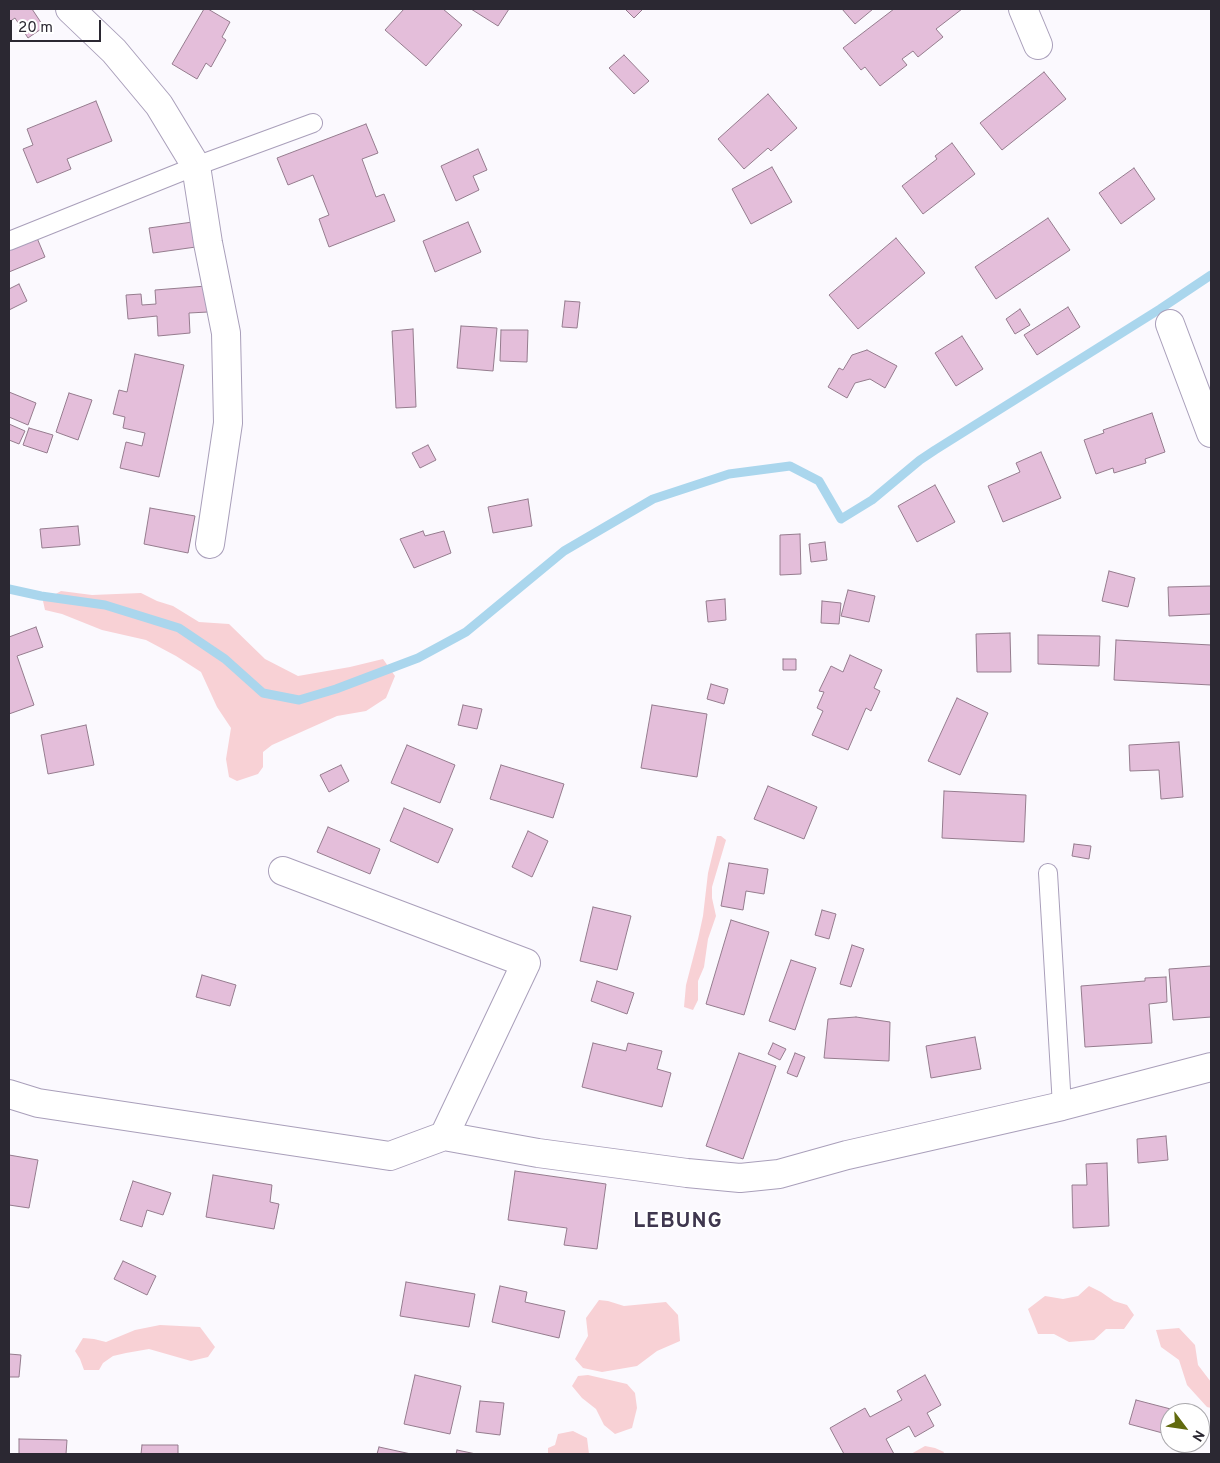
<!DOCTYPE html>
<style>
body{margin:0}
#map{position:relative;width:1220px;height:1463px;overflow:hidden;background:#fbf9fe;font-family:Overpass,sans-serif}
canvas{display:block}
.frame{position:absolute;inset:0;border:10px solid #2b2832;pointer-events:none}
.north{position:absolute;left:1160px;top:1403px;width:50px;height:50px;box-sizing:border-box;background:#fff;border:1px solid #aaa9ad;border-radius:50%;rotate:121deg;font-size:14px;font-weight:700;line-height:20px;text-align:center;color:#2b2832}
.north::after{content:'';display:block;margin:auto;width:18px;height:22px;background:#616a0e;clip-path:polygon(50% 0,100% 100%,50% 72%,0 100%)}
.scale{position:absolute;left:10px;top:20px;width:91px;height:22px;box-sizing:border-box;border:2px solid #2b2832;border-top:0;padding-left:6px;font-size:15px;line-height:18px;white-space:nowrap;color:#2b2832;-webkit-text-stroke:4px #fff;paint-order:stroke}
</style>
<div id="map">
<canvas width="1220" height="1463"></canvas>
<div class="frame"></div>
<div class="north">N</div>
<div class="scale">20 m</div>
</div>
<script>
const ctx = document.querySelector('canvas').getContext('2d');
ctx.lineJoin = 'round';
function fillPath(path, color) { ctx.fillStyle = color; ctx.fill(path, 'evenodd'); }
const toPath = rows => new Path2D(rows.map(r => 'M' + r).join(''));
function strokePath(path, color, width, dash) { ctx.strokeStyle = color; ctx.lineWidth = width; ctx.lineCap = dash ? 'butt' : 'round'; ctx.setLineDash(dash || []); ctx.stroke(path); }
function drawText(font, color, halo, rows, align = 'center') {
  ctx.font = font + ' Overpass,sans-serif'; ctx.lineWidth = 4; ctx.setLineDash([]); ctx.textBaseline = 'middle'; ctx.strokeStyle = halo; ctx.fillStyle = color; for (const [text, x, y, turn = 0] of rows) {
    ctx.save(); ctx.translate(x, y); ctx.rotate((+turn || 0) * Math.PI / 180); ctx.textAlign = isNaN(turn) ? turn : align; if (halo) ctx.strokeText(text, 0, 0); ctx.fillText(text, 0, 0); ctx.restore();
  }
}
fillPath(toPath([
 [61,591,92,595,141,593,157,601,173,606,199,622,229,624,265,659,298,676,350,667,383,659,395,676,386,698,366,711,337,716,272,745,263,752,263,767,258,774,237,781,229,777,226,759,231,728,217,707,201,672,176,656,146,640,102,630,62,614,45,610,43,601],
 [717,836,721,836,726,840,712,887,712,898,716,916,708,939,704,967,698,981,698,1000,693,1010,684,1007,686,985,698,939,703,916,708,873],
 [1089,1286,1101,1292,1114,1301,1127,1305,1134,1315,1124,1329,1106,1329,1094,1340,1069,1342,1054,1334,1038,1334,1028,1309,1045,1296,1063,1299,1078,1296],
 [599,1300,608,1301,624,1306,666,1302,678,1315,680,1341,657,1351,637,1366,602,1372,583,1368,575,1359,588,1336,586,1318],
 [160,1325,200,1327,215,1347,208,1357,191,1361,149,1349,126,1353,113,1356,103,1363,99,1370,84,1370,80,1359,75,1351,83,1338,94,1339,106,1342,135,1330],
 [1179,1328,1195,1345,1198,1365,1211,1382,1211,1408,1207,1407,1187,1385,1179,1360,1161,1347,1156,1330],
 [588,1375,627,1384,635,1393,637,1408,632,1428,615,1434,604,1425,596,1409,582,1398,572,1386,578,1376],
 [573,1431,587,1438,589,1454,548,1454,548,1448,555,1445,558,1434],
 [925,1446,935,1448,944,1452,943,1454,911,1454]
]), '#f8d1d5');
strokePath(toPath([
 [9,589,41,596,105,605,179,628,225,659,263,693,299,700,336,689,418,658,466,632,564,551,653,499,729,474,790,466,819,481,841,519,872,500,920,460,935,450,1160,309,1211,275]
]), '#aad6ed', 9);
const building = toPath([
 [9,9,32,9,44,27,28,38,15,18,9,22,9,9],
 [204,9,208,9,230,22,222,37,226,40,211,67,206,63,197,79,172,64,204,9],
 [404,9,443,9,462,25,426,66,385,30,404,9],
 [471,9,509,9,498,26,471,9],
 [625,9,643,9,634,18,625,9],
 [842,9,873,9,855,24,842,9],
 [894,9,962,9,936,29,943,37,918,57,913,51,902,59,907,65,880,86,865,67,861,70,843,48,894,9],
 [624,55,649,81,634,94,609,68,624,55],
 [1044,72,1066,99,1002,150,980,123,1044,72],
 [768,94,797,128,771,151,768,148,744,169,718,139,768,94],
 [96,101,112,141,67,159,71,169,37,183,23,149,33,145,27,129,96,101],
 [366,124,378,153,362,159,376,197,384,194,395,221,329,247,319,219,329,215,313,175,288,185,277,158,366,124],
 [952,143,975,174,923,214,902,186,937,159,935,156,952,143],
 [478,149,487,170,473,176,479,190,456,201,441,166,478,149],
 [772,167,792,202,751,224,732,189,772,167],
 [1134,168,1155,199,1121,224,1099,193,1134,168],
 [1048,218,1070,250,996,299,975,267,1048,218],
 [200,221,203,246,153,253,149,228,200,221],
 [468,222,481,252,435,272,423,241,468,222],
 [37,238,45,257,9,272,9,249,37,238],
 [896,238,925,273,858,329,829,295,896,238],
 [19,284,27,301,9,310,9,289,19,284],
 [206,286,208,312,189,313,190,333,158,336,157,316,128,319,126,295,141,294,142,305,156,304,155,290,206,286],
 [565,301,580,302,577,328,562,327,565,301],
 [1068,307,1080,327,1037,355,1024,335,1068,307],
 [1020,309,1030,325,1015,334,1006,319,1020,309],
 [461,326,497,328,493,371,457,368,461,326],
 [413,329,416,407,396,408,392,331,413,329],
 [501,330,528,330,527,362,500,361,501,330],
 [962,336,983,369,956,386,935,353,962,336],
 [867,350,897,366,885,388,870,379,855,383,847,398,828,387,839,368,843,370,852,355,867,350],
 [135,354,184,365,159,477,120,468,126,442,142,446,145,433,123,428,125,417,113,414,119,390,127,392,135,354],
 [9,392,36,403,28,425,9,417,9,392],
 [69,393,92,400,78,440,56,432,69,393],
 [1152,413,1165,452,1145,459,1146,463,1114,473,1113,468,1096,474,1084,440,1104,433,1103,430,1152,413],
 [9,424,25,431,19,444,9,440,9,424],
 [29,428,53,435,47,453,23,445,29,428],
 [428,445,436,460,420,468,412,453,428,445],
 [1041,452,1061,498,1003,522,988,486,1020,472,1016,463,1041,452],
 [935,485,955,522,917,542,898,506,935,485],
 [528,499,532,526,493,533,488,507,528,499],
 [150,508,195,516,188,553,144,544,150,508],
 [78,526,80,545,42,548,40,529,78,526],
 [423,531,425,536,444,531,451,553,414,568,400,539,423,531],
 [800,534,801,574,780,575,780,535,800,534],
 [825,542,827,560,811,562,809,544,825,542],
 [1109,571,1135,578,1128,607,1102,601,1109,571],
 [1211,586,1211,614,1169,616,1168,587,1211,586],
 [848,590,875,596,869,622,841,616,848,590],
 [725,599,726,620,708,622,706,601,725,599],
 [822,601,841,603,839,624,821,623,822,601],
 [36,627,43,647,17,656,34,705,9,714,9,637,36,627],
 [1010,633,1011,672,977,672,976,634,1010,633],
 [1038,635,1100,636,1099,666,1038,664,1038,635],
 [1116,640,1211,645,1211,685,1114,680,1116,640],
 [850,655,882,670,874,688,880,691,871,711,866,708,848,750,812,735,823,711,817,708,824,692,819,691,831,666,843,672,850,655],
 [783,659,796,659,796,670,783,670,783,659],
 [711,684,728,689,724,704,707,699,711,684],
 [957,698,988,713,960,775,928,761,957,698],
 [463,705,482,709,477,729,458,725,463,705],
 [652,705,707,714,697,777,641,768,652,705],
 [86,725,94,765,48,774,41,735,86,725],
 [1179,742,1183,797,1161,799,1159,770,1130,771,1129,745,1179,742],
 [407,745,455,765,440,803,391,783,407,745],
 [341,765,349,781,329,792,320,775,341,765],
 [501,765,564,784,553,818,490,799,501,765],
 [768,786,817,807,804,839,754,819,768,786],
 [944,791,1026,795,1024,842,942,838,944,791],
 [404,808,453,829,438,863,390,841,404,808],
 [328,827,380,849,370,874,317,852,328,827],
 [528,831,548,841,532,877,512,867,528,831],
 [1074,844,1091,846,1089,859,1072,856,1074,844],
 [729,863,768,869,764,894,746,891,743,910,721,906,729,863],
 [593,907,631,916,617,970,580,961,593,907],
 [822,910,836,914,829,939,815,935,822,910],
 [731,920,769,932,744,1015,706,1004,731,920],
 [852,945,864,949,851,987,840,984,852,945],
 [791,960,816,968,795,1030,769,1021,791,960],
 [1211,966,1211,1017,1173,1020,1169,969,1211,966],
 [202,975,236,985,230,1006,196,997,202,975],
 [1166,977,1167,1002,1149,1004,1152,1043,1085,1047,1081,986,1145,981,1145,978,1166,977],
 [597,981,634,993,627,1014,591,1001,597,981],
 [856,1017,890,1022,889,1061,824,1058,828,1019,856,1017],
 [975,1037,981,1069,931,1078,926,1046,975,1037],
 [593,1043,626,1051,628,1043,662,1051,657,1069,671,1073,662,1107,582,1087,593,1043],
 [773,1043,786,1049,780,1060,768,1054,773,1043],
 [739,1053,776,1066,743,1159,706,1146,739,1053],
 [795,1053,805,1057,797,1077,787,1073,795,1053],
 [1166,1136,1168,1160,1138,1163,1137,1139,1166,1136],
 [9,1155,38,1160,29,1208,9,1205,9,1155],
 [1107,1163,1109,1226,1073,1228,1072,1185,1087,1185,1086,1164,1107,1163],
 [515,1171,606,1184,597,1249,564,1245,567,1228,508,1220,515,1171],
 [213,1175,272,1185,270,1202,279,1204,274,1229,206,1217,213,1175],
 [133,1181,171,1193,163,1215,147,1210,142,1227,120,1220,133,1181],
 [123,1261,156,1276,147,1295,114,1279,123,1261],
 [406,1282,475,1294,469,1327,400,1316,406,1282],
 [500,1286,527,1292,525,1302,565,1311,559,1338,492,1322,500,1286],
 [9,1354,21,1355,19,1377,9,1377,9,1354],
 [415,1375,461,1386,450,1434,404,1424,415,1375],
 [925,1375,941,1405,927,1413,934,1426,915,1437,909,1426,886,1439,894,1454,844,1454,830,1428,865,1408,870,1417,902,1400,897,1391,925,1375],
 [1136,1400,1186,1413,1170,1413,1170,1435,1129,1424,1136,1400],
 [480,1401,504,1403,500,1435,476,1432,480,1401],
 [19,1439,67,1440,66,1454,19,1454,19,1439],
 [142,1445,178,1445,178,1454,141,1454,142,1445],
 [379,1447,411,1454,377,1454,379,1447],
 [457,1450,476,1454,456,1454,457,1450]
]);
fillPath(building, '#e4beda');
strokePath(building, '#957c8e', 1);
const service = toPath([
 [9,241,196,166,313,123],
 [1048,873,1062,1106]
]);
const minor = toPath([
 [70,9,114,51,159,105,196,166,208,243,226,333,228,423,210,544],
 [1023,9,1038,45],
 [1170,324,1211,433],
 [283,871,526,963,444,1136],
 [9,1094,38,1103,390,1156,444,1136,538,1153,687,1173,740,1178,779,1174,847,1155,1062,1106,1211,1067]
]);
strokePath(service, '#a99fba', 20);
strokePath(minor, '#a99fba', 30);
strokePath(service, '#fff', 18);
strokePath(minor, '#fff', 28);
ctx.letterSpacing = '1px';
drawText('bold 21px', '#3f374e', '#fff', [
 ["LEBUNG",678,1223]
]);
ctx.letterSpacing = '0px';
</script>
